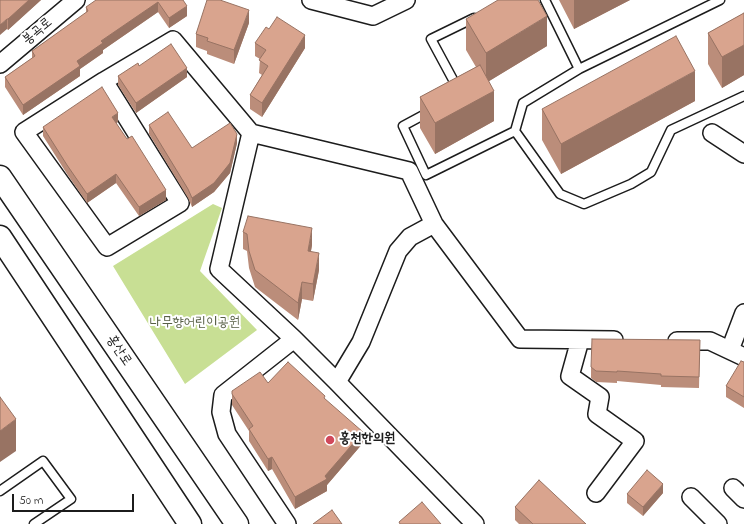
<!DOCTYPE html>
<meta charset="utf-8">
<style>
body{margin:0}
#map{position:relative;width:744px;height:524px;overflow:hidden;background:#fff;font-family:"Indie Flower",sans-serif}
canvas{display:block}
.scale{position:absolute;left:12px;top:494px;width:122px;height:18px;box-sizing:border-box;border:2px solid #1c1c1c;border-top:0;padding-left:5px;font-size:12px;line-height:14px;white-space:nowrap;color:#1c1c1c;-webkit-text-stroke:3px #fff;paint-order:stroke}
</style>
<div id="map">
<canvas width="744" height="524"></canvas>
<div class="scale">50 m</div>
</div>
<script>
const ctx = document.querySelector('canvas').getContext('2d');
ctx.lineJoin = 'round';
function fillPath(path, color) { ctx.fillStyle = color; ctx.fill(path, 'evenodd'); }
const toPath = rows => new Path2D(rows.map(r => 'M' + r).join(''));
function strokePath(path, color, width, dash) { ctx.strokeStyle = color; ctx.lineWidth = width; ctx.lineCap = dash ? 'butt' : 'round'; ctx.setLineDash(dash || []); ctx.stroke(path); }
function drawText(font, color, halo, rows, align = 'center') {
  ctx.font = font + ' "Indie Flower","Poor Story",sans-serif'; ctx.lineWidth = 4; ctx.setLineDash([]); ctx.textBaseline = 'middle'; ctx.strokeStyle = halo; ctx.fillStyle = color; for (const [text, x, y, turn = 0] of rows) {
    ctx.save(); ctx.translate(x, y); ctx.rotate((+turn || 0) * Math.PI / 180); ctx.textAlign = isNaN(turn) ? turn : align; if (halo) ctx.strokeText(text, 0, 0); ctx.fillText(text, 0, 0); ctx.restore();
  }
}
fillPath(toPath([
 [213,204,222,208,200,271,257,330,185,384,113,266]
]), '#c8df94');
const lane = toPath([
 [579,69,720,0],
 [458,89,431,39,474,18],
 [429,112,403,126,426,175,515,131,523,103,579,69,545,0],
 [515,131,560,194,584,204,631,184,651,172,671,130,744,96],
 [0,491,43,461,71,499,34,524]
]);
const street = toPath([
 [311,0,373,16,406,0],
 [0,64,76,0],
 [104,81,180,203,107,247,24,132,104,81,173,40,251,133,409,171,434,224,520,339,614,340],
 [251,133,219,269,294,339,337,382,475,524],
 [712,133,744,154],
 [580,340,570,376,600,397,597,414,635,441,596,493],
 [677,341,710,341,744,357],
 [730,350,744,313],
 [337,382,361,342,398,251,410,237,434,224],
 [733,488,744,499],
 [691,497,718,524],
 [287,524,227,434,221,412,223,395,294,339]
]);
const secondary = toPath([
 [0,177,237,524],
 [0,237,190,524]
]);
strokePath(lane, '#1c1c1c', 11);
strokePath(street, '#1c1c1c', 20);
strokePath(secondary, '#1c1c1c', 25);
strokePath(lane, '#fff', 8);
strokePath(street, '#fff', 17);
strokePath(secondary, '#fff', 22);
fillPath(toPath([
 [0,0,41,0,8,30,7,29],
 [183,0,187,16,169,28,158,12,103,50,103,53,80,69,80,76,23,115,5,87,5,77,32,58,32,51,86,13,86,7],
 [559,0,630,0,574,29],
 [744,13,744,75,722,88,708,64,708,33],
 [466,19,547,46,489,81,494,121,435,154,420,128,420,97,476,67,466,50],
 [249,23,234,64,207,54,207,51,196,47,196,34],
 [255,43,305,48,262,117,250,109,250,95,262,75,259,73,260,59,255,56],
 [139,66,187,77,136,113,118,85,118,76],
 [695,101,561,174,542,140,542,109],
 [118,122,116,123,166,200,139,216,116,183,87,203,67,174,43,136,43,127],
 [149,125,192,148,237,143,230,173,214,192,192,207,188,198,149,134],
 [243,232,312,245,311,251,319,270,313,301,302,299,298,320,255,287,249,268,247,251,243,249],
 [700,340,699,388,661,387,661,385,617,381,617,383,596,382,591,378,591,367],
 [744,362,744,408,726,397,726,386],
 [268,383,325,399,363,443,327,485,327,491,295,509,272,469,268,471,249,441,249,431,232,405,232,394],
 [663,493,643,516,627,503,627,494],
 [515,507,586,524,519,524,515,520]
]), '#bb8d7a');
fillPath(toPath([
 [29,0,41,0,8,30,8,19],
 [574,0,630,0,574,29],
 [158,2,158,12,103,50,103,53,80,69,80,76,23,115,23,105,101,41],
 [187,6,187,16,169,28,169,18],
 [249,10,249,23,234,64,234,50],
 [547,16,547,46,486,83,486,53],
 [7,19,7,29,0,35,0,25],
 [305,35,305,48,262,117,262,103],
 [744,45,744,75,722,88,722,57],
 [187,68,187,77,136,113,136,103],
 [695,71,695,101,561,174,561,144],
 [494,91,494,121,435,154,435,123],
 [118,113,118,122,112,126,112,117],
 [237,134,237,143,230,173,214,192,192,207,192,198],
 [116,174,116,183,87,203,87,194],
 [166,190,166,200,139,216,139,207],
 [312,228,312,245,308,267,308,251],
 [319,253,319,270,313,301,313,284],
 [302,282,302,299,298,320,298,303],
 [16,419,16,451,0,462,0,431],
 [363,432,363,443,327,485,327,491,295,509,295,497,325,476],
 [272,457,272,469,268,471,268,459],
 [663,484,663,493,643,516,643,507]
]), '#987363');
const building = toPath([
 [0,0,29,0,8,19,7,19,0,25,0,0],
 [96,0,183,0,187,6,169,18,158,2,101,41,103,43,77,61,80,66,23,105,5,77,35,56,32,51,88,11,86,7,96,0],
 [207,0,220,0,249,10,234,50,207,41,208,38,196,34,207,0],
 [498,0,538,0,547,16,486,53,466,19,498,0],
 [744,13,744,45,722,57,708,33,744,13],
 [277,17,305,35,262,103,250,95,268,66,259,60,266,50,255,43,266,27,269,29,277,17],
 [676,36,695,71,561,144,542,109,676,36],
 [171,44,187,68,136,103,118,76,138,63,139,66,171,44],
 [480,65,494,91,435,123,420,97,480,65],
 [102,87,118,113,112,117,127,139,132,136,166,190,139,207,116,174,87,194,67,165,43,127,102,87],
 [168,112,192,148,230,123,237,134,230,163,214,183,192,198,188,189,149,125,168,112],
 [248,216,312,228,308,251,319,253,313,284,302,282,298,303,255,270,249,251,247,234,243,232,248,216],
 [592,339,700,340,699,377,661,376,661,374,617,371,617,372,596,371,591,367,592,339],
 [741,361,744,362,744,397,726,386,741,361],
 [288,362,325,396,324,398,363,432,325,476,327,479,295,497,272,457,268,459,249,429,253,426,232,394,232,391,260,372,268,383,288,362],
 [0,397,16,419,0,431,0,397],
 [647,470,663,484,643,507,627,494,647,470],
 [539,480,586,524,533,524,515,507,539,480],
 [422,502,441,524,400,524,399,522,422,502],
 [332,510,342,524,313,524,332,510]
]);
fillPath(building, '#d9a48e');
strokePath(building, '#987363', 1);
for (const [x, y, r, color] of [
 [330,440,5,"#d1495b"]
]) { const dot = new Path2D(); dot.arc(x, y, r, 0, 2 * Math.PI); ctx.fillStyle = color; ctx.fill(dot); strokePath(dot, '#fff', 1.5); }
drawText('14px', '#1c1c1c', '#fff', [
 ["봉곡로",38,32,-40],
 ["홍산로",118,351,56]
]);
drawText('14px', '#586046', '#fff', [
 ["나무향어린이공원",195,324]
]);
drawText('bold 14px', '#1c1c1c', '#fff', [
 ["홍천한의원",339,440]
], 'left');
</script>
